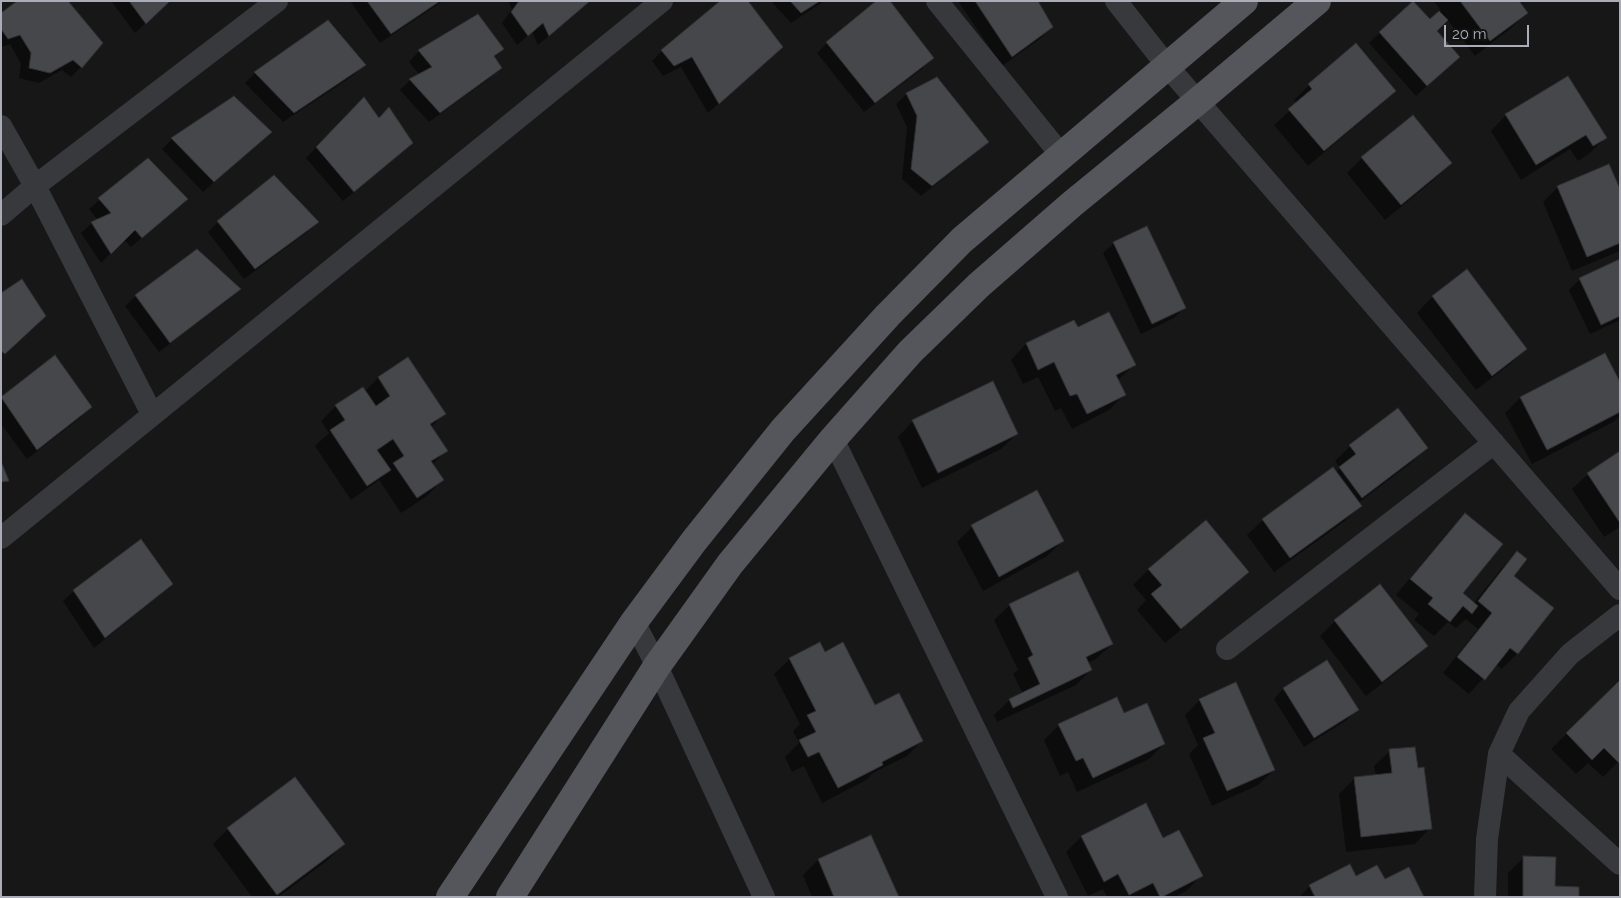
<!DOCTYPE html>
<style>
body{margin:0}
#map{position:relative;width:1621px;height:898px;overflow:hidden;background:#171718;font-family:Raleway,sans-serif}
canvas{display:block}
.frame{position:absolute;inset:0;border:2px solid #aaadb7;pointer-events:none}
.scale{position:absolute;left:1444px;top:25px;width:85px;height:22px;box-sizing:border-box;border:2px solid #aaadb7;border-top:0;padding-left:6px;font-size:15px;line-height:18px;white-space:nowrap;color:#aaadb7;-webkit-text-stroke:4px #121213;paint-order:stroke}
</style>
<div id="map">
<canvas width="1621" height="898"></canvas>
<div class="frame"></div>
<div class="scale">20 m</div>
</div>
<script>
const ctx = document.querySelector('canvas').getContext('2d');
ctx.lineJoin = 'round';
function fillPath(path, color) { ctx.fillStyle = color; ctx.fill(path, 'evenodd'); }
const toPath = rows => new Path2D(rows.map(r => 'M' + r).join(''));
function strokePath(path, color, width, dash) { ctx.strokeStyle = color; ctx.lineWidth = width; ctx.lineCap = dash ? 'butt' : 'round'; ctx.setLineDash(dash || []); ctx.stroke(path); }
fillPath(toPath([
 [19,1,81,67,71,77,62,70,39,83,19,78,21,64,10,44,1,47,1,14],
 [111,1,169,1,135,33],
 [350,1,443,1,380,43],
 [508,1,590,1,538,45,532,32,517,45,502,23,512,9],
 [771,1,824,1,791,23],
 [958,1,1037,1,1051,27,1041,38,1002,66],
 [1434,1,1518,1,1527,13,1511,28,1475,56,1447,19,1436,31,1448,67,1416,96,1369,43,1413,3,1430,21,1441,11],
 [477,15,502,49,494,58,500,68,490,78,429,122,400,90,410,80,420,75,409,62,419,51],
 [827,43,932,58,922,69,864,112,817,53],
 [662,51,771,57,708,113,681,67,663,76,652,61],
 [364,65,354,75,283,122,245,83,255,73],
 [1309,85,1394,91,1379,106,1308,166,1274,125,1297,104,1294,100],
 [907,94,987,142,977,152,921,196,902,179,907,127,896,104],
 [234,98,270,132,203,192,162,149,172,139],
 [364,99,401,153,343,201,306,158],
 [1506,115,1605,138,1590,153,1578,161,1570,149,1521,180,1491,131],
 [1362,158,1451,163,1436,178,1385,220,1347,173],
 [148,159,186,199,131,247,124,240,101,263,81,233,92,223,98,220,89,209],
 [1558,187,1620,192,1620,251,1572,271,1543,202],
 [218,222,317,222,307,232,244,279,208,232],
 [1147,228,1185,307,1174,318,1141,334,1103,253,1114,243],
 [1620,260,1620,320,1590,334,1569,290,1580,279],
 [1467,271,1525,349,1510,364,1476,390,1417,313,1432,297],
 [239,289,229,299,159,352,125,306,136,296],
 [1073,322,1077,329,1134,365,1117,381,1124,395,1109,410,1072,429,1061,408,1055,411,1038,377,1023,384,1011,360,1026,344],
 [1604,355,1620,385,1620,416,1615,421,1532,464,1505,413,1520,398],
 [55,356,90,407,80,418,27,459,1,424,1,399],
 [378,378,444,414,431,427,446,451,432,465,442,480,427,496,401,513,379,480,351,500,315,446,329,433,321,421,336,406,365,391],
 [378,379,381,379,395,401,393,402],
 [913,421,1017,434,1001,449,922,488,898,437],
 [1350,446,1426,448,1411,463,1358,503,1360,506,1345,521,1274,572,1247,535,1263,520,1333,469,1336,472,1340,468,1335,461],
 [1620,453,1620,527,1604,537,1572,489,1588,474],
 [1465,514,1461,593,1473,604,1502,568,1517,552,1512,576,1553,608,1517,654,1502,669,1496,664,1469,694,1443,673,1478,629,1466,619,1456,628,1448,622,1434,636,1414,620,1419,614,1396,595,1450,530],
 [1206,522,1247,572,1232,587,1165,643,1137,610,1146,600,1133,585,1148,570],
 [972,527,1063,541,1047,556,983,591,957,542],
 [1077,573,1112,644,1096,659,1087,663,1091,670,1076,685,997,722,994,715,1010,700,1023,694,1013,674,1018,670,994,620,1010,605],
 [74,591,161,594,94,648,63,601],
 [1335,621,1427,646,1411,661,1366,696,1320,636],
 [819,644,824,653,875,706,922,741,907,756,873,773,866,780,822,803,804,766,792,772,785,757,799,743,793,731,800,724,774,674,790,659],
 [1620,682,1620,760,1603,777,1588,763,1576,774,1551,749],
 [1284,688,1357,709,1347,720,1304,747,1274,699],
 [1200,700,1274,770,1258,785,1212,806,1189,754,1198,745,1185,715],
 [1124,715,1164,744,1149,759,1077,792,1068,772,1060,776,1044,740,1059,725],
 [1390,751,1417,770,1430,828,1415,844,1346,852,1339,794,1355,778,1376,776,1374,766],
 [1145,805,1163,840,1201,876,1186,891,1175,897,1107,897,1103,889,1088,896,1066,852,1081,837],
 [228,829,343,844,328,860,278,897,252,897,213,844],
 [871,837,897,897,812,897,803,875,818,860],
 [1524,857,1554,888,1578,897,1508,897,1508,873],
 [1355,878,1384,881,1422,897,1299,897,1310,886]
]), '#0007');
const building = toPath([
 [17,1,68,1,103,43,82,68,73,60,50,73,29,68,31,53,20,35,8,39,1,29,1,13,17,1],
 [129,1,170,1,146,24,129,1],
 [367,1,440,1,391,34,367,1],
 [519,1,590,1,549,36,543,23,528,36,511,12,519,1],
 [720,1,748,1,783,47,719,104,692,57,674,66,661,50,720,1],
 [790,1,820,1,801,13,790,1],
 [876,1,890,1,934,58,875,103,826,42,876,1],
 [975,1,1038,1,1053,27,1012,57,975,1],
 [1413,1,1430,19,1439,11,1448,20,1437,31,1460,57,1427,86,1379,32,1413,1],
 [1460,1,1519,1,1528,13,1490,41,1460,1],
 [478,14,504,49,494,56,502,68,440,113,409,79,432,67,418,50,478,14],
 [328,20,366,65,294,113,254,72,328,20],
 [1356,43,1396,91,1324,151,1288,109,1312,89,1308,84,1356,43],
 [1568,76,1607,138,1593,146,1586,135,1536,165,1505,114,1568,76],
 [937,77,989,142,932,186,911,169,917,116,906,93,937,77],
 [234,96,272,132,214,182,171,138,234,96],
 [364,97,379,118,389,107,413,143,354,192,316,147,364,97],
 [1413,115,1452,163,1401,205,1361,157,1413,115],
 [148,158,188,199,142,238,135,230,111,254,91,222,111,213,98,198,148,158],
 [1609,164,1620,189,1620,243,1587,257,1557,186,1609,164],
 [274,175,319,222,255,269,217,221,274,175],
 [1147,226,1186,308,1152,324,1113,242,1147,226],
 [197,249,241,289,170,343,135,295,197,249],
 [1620,259,1620,316,1601,325,1579,278,1620,259],
 [1467,269,1527,349,1492,376,1432,296,1467,269],
 [22,279,46,316,5,354,1,351,1,293,22,279],
 [1109,312,1136,365,1116,375,1126,395,1087,414,1077,394,1070,396,1054,362,1038,370,1026,343,1074,320,1078,327,1109,312],
 [1605,353,1620,382,1620,412,1547,450,1520,397,1605,353],
 [55,355,92,407,37,450,1,397,55,355],
 [408,357,446,414,430,424,448,451,431,461,444,480,417,498,393,463,404,456,393,439,377,450,391,470,367,486,330,430,345,420,335,405,363,387,376,406,390,396,378,377,408,357],
 [993,381,1018,434,938,473,912,420,993,381],
 [1398,408,1428,448,1362,498,1339,467,1356,454,1349,445,1398,408],
 [1620,451,1620,523,1587,473,1620,451],
 [1,461,9,481,1,482,1,461],
 [1333,467,1362,506,1290,558,1262,519,1333,467],
 [1037,490,1064,541,999,577,971,525,1037,490],
 [1465,513,1503,544,1463,593,1478,606,1472,614,1463,606,1450,622,1428,604,1433,598,1410,579,1465,513],
 [1206,520,1249,572,1181,629,1151,594,1162,585,1148,569,1206,520],
 [141,539,173,584,105,638,73,590,141,539],
 [1517,551,1527,559,1514,576,1554,608,1518,654,1510,648,1485,680,1457,657,1492,613,1478,601,1517,551],
 [1078,571,1113,644,1086,657,1092,670,1013,708,1009,699,1040,684,1028,658,1033,655,1009,604,1078,571],
 [1380,584,1428,646,1382,682,1334,620,1380,584],
 [820,642,825,652,843,642,875,705,899,693,923,741,882,762,883,765,838,788,819,752,808,757,799,740,816,732,807,715,816,711,789,658,820,642],
 [1327,660,1359,710,1314,738,1283,688,1327,660],
 [1620,680,1620,762,1619,763,1604,748,1592,760,1566,733,1620,680],
 [1236,682,1275,770,1227,791,1203,738,1215,733,1199,699,1236,682],
 [1117,697,1124,713,1147,703,1165,744,1093,778,1083,758,1076,761,1058,724,1117,697],
 [1415,747,1418,768,1424,767,1432,829,1361,837,1354,777,1392,773,1389,749,1415,747],
 [295,777,345,844,277,895,227,828,295,777],
 [1146,803,1163,838,1179,830,1203,876,1162,897,1160,897,1153,883,1129,895,1118,874,1104,882,1081,836,1146,803],
 [871,835,899,897,834,897,818,859,871,835],
 [1523,856,1556,857,1555,886,1579,887,1579,897,1523,897,1523,856],
 [1350,864,1356,876,1377,865,1385,879,1409,867,1424,897,1315,897,1309,885,1350,864]
]);
fillPath(building, '#46474b');
strokePath(building, '#313134', 1);
strokePath(toPath([
 [937,1,1062,156],
 [1116,1,1168,67,1620,589],
 [1,126,35,186,152,414],
 [1,215,35,186,277,1],
 [833,439,1057,897],
 [1,538,662,1],
 [634,622,657,666,764,897],
 [1227,649,1494,443],
 [1499,754,1620,864],
 [1485,897,1487,839,1499,754,1519,711,1570,654,1620,615]
]), '#38393d', 22);
strokePath(toPath([
 [450,897,634,622,694,541,783,430,888,315,962,240,1244,1],
 [510,897,657,666,730,564,833,439,910,352,979,285,1072,204,1198,101,1317,1]
]), '#54565c', 28);
</script>
